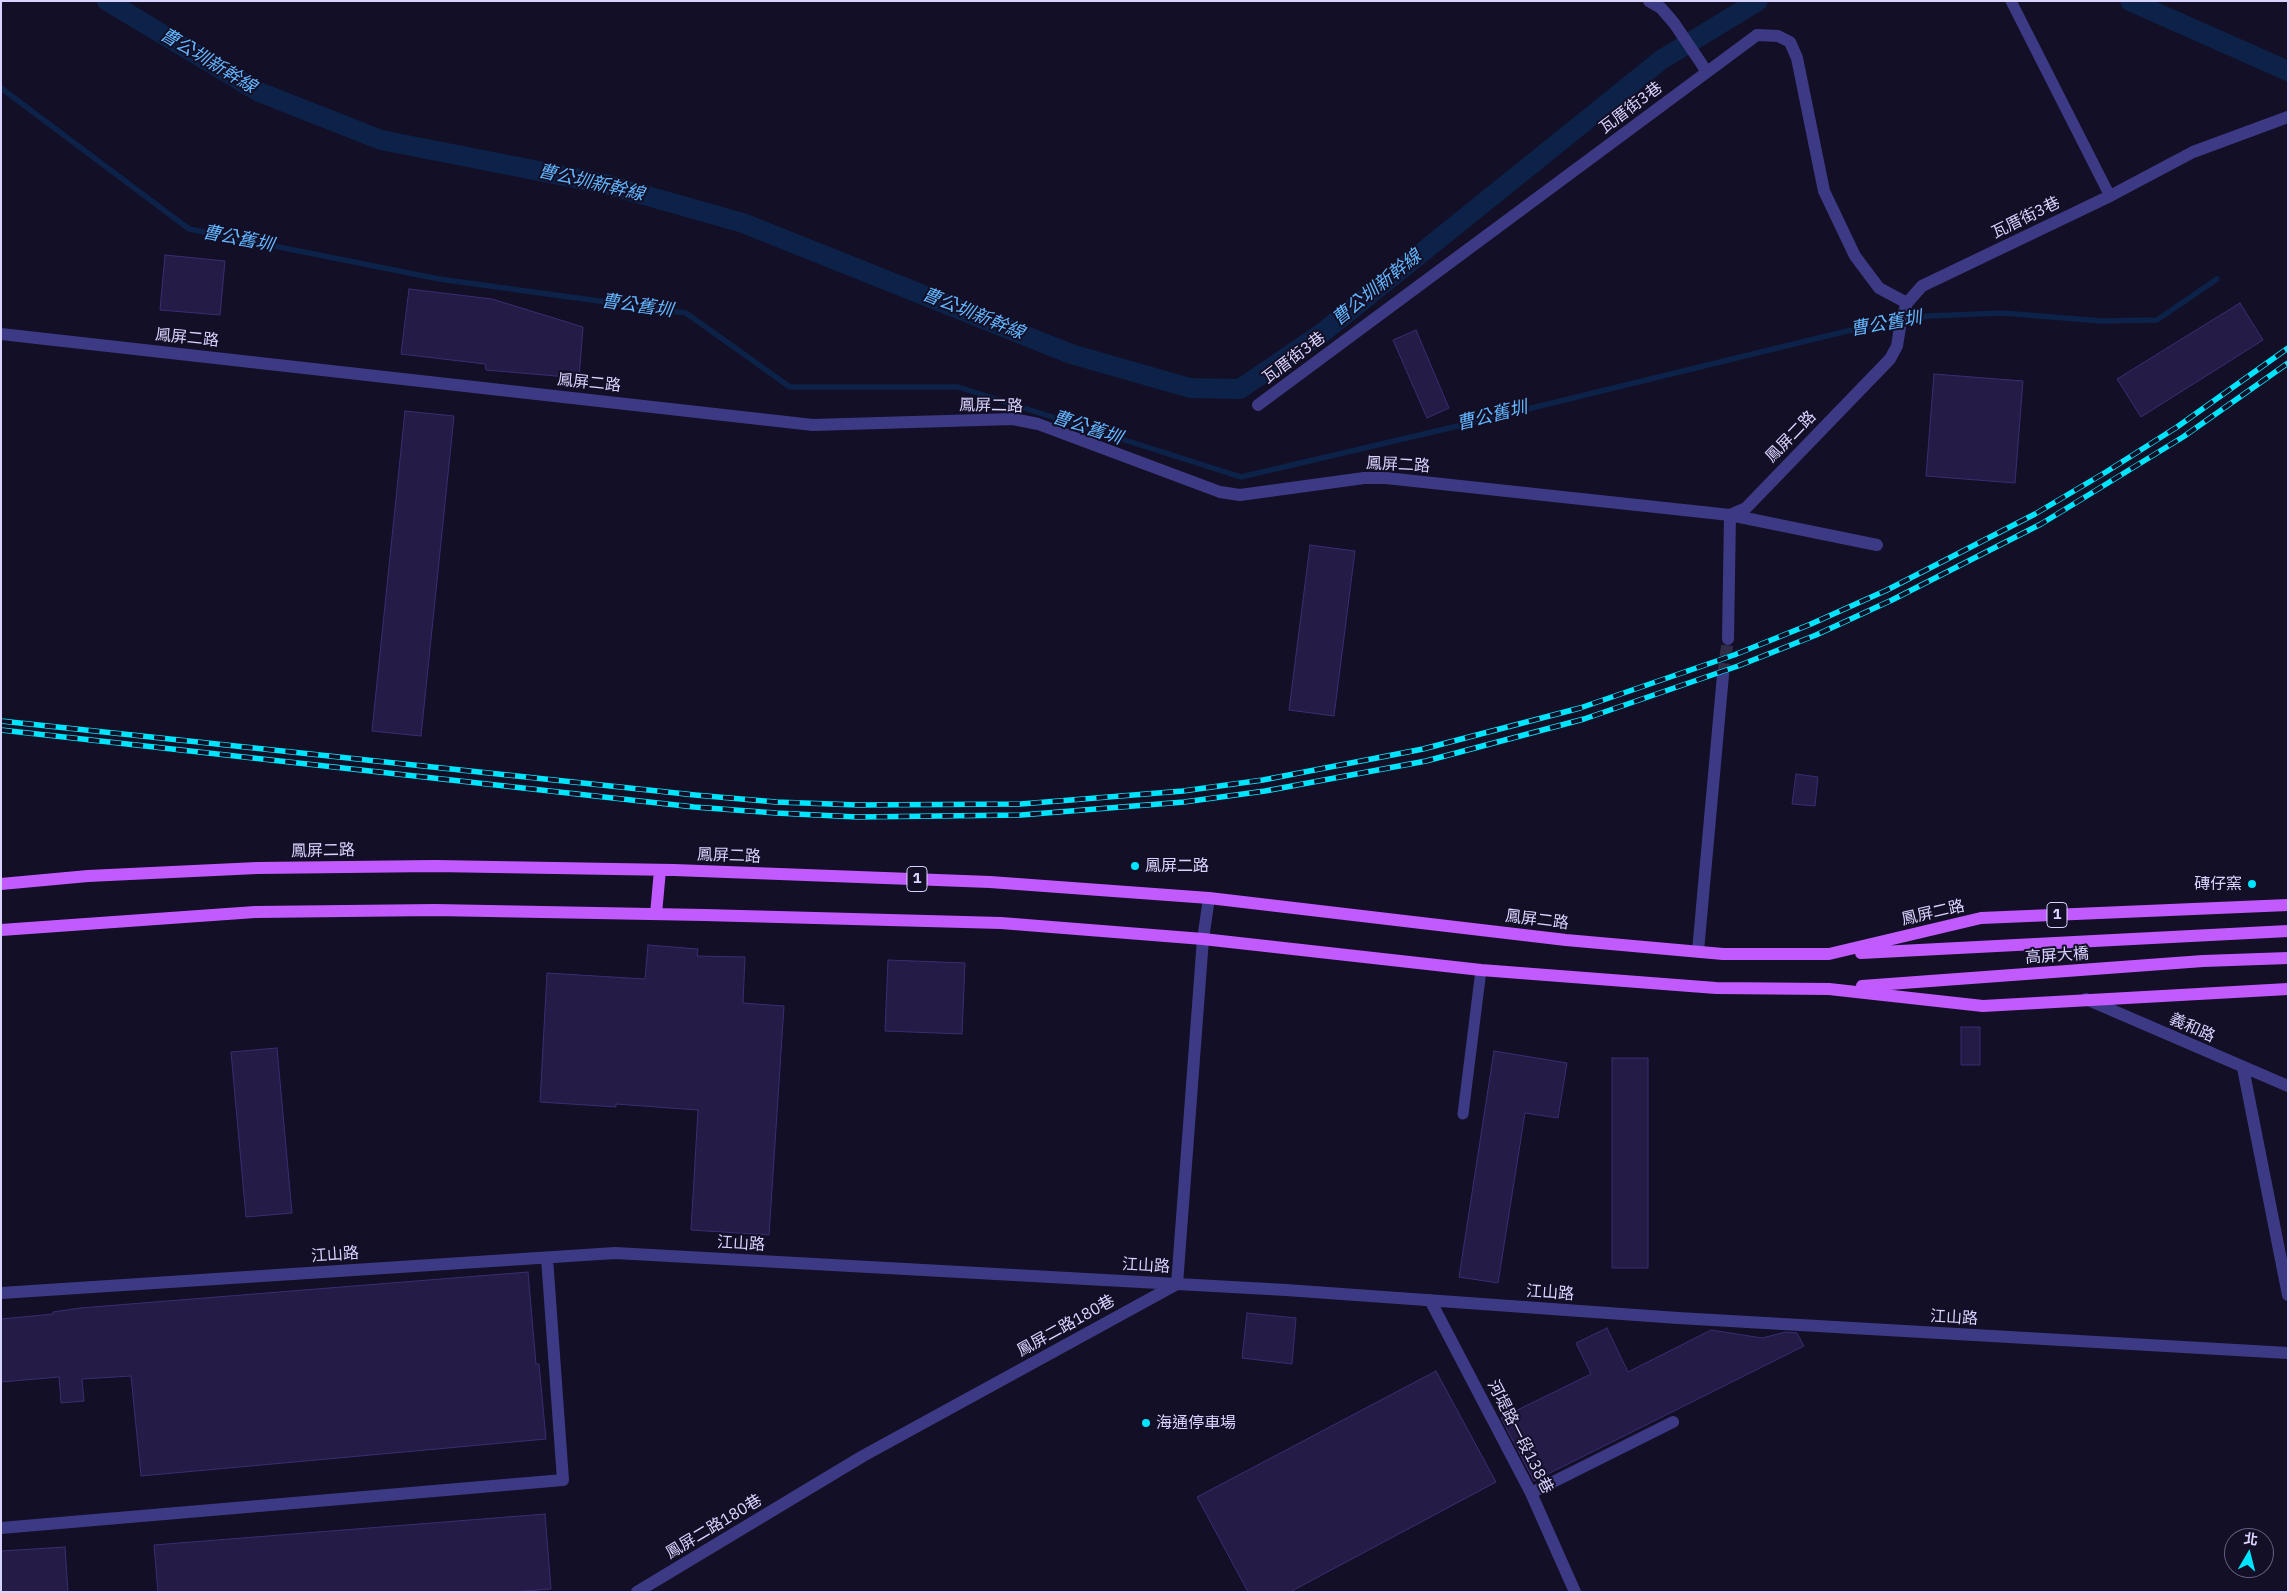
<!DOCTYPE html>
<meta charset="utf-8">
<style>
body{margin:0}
#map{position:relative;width:2289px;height:1593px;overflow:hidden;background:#130f26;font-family:"IBM Plex Sans","Noto Sans TC",sans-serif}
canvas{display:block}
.frame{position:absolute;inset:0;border:2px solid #d9d4ff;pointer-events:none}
.north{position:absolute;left:2224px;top:1528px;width:50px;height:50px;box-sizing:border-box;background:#130f26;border:1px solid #625e7d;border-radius:50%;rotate:8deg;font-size:14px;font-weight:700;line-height:20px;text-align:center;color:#d9d4ff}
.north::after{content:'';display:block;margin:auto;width:18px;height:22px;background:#00e5ff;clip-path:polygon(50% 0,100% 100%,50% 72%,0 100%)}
</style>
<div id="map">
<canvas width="2289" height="1593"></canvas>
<div class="frame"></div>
<div class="north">北</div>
</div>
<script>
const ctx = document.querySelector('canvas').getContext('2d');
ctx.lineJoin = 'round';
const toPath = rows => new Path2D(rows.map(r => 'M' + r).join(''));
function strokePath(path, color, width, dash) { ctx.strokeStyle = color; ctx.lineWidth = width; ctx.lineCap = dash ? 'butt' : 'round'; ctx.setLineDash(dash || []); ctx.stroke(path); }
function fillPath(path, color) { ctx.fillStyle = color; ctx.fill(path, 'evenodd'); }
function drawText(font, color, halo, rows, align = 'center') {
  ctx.font = font + ' "IBM Plex Sans","Noto Sans TC",sans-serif'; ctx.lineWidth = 4; ctx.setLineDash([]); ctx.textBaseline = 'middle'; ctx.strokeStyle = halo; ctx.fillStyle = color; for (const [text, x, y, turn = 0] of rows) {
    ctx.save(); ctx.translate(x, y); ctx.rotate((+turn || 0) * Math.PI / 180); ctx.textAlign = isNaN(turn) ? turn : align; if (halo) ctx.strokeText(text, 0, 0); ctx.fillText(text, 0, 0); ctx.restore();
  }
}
strokePath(toPath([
 [1,88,189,229,439,279,686,313,790,387,958,387,1241,477,1458,426,1847,331,1928,316,2002,313,2102,321,2157,320,2217,279]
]), '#0c2248', 5.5);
strokePath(toPath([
 [107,1,259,92,381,140,605,184,743,223,1071,354,1190,388,1240,389,1322,333,1661,60,1758,1],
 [2130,1,2288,71]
]), '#0c2248', 20);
const building = toPath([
 [165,255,225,261,220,315,160,310,165,255],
 [409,289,492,299,583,327,579,378,486,370,485,364,401,354,409,289],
 [2240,303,2263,340,2141,417,2117,379,2240,303],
 [1416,330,1449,408,1427,418,1393,340,1416,330],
 [1934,374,2023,381,2015,483,1926,476,1934,374],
 [405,411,454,416,421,736,372,731,405,411],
 [1310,545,1355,551,1334,716,1289,710,1310,545],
 [1796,774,1818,777,1815,806,1792,804,1796,774],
 [648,945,698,949,697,956,745,957,743,1003,784,1006,769,1235,691,1230,698,1110,616,1104,616,1107,540,1102,547,973,645,979,648,945],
 [888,960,965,963,962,1034,885,1031,888,960],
 [1961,1027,1980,1027,1980,1065,1961,1065,1961,1027],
 [277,1048,292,1213,246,1217,231,1052,277,1048],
 [1494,1051,1567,1063,1558,1118,1525,1113,1498,1283,1459,1277,1494,1051],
 [1612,1058,1648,1058,1648,1268,1612,1268,1612,1058],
 [528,1272,536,1364,539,1364,546,1439,141,1476,131,1376,82,1379,84,1401,61,1403,59,1377,1,1382,1,1319,53,1314,53,1312,80,1308,528,1272],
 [1247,1313,1296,1318,1292,1364,1242,1358,1247,1313],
 [1607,1328,1628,1372,1711,1330,1762,1338,1786,1332,1797,1333,1804,1346,1534,1481,1501,1418,1591,1374,1576,1343,1607,1328],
 [1436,1371,1496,1482,1290,1592,1248,1592,1197,1497,1436,1371],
 [545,1514,551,1589,511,1592,158,1592,154,1545,545,1514],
 [65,1547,68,1592,1,1592,1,1551,65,1547]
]);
fillPath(building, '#241b47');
strokePath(building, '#3b2d73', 1);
strokePath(toPath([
 [1723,675,1728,639]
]), '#312d47', 12, [12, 6]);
strokePath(toPath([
 [2011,1,2110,196],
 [1463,1114,1481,970]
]), '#3d3a85', 11);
strokePath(toPath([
 [1649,1,1661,8,1674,23,1707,72],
 [1,334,813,425,1013,419,1038,424,1220,492,1240,495,1364,478,1386,478,1730,515,1746,508,1890,359,1897,346,1901,321,1907,303,1922,286,2110,196,2193,152,2288,117],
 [1258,405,1757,35,1778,36,1790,42,1797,58,1824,191,1855,256,1879,288,1907,303],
 [1728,639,1730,515,1877,545],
 [1698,951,1723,675],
 [2086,999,2288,1086],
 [2243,1068,2288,1295],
 [1,1293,615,1253,1286,1290,1678,1318,2288,1353],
 [1430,1300,1531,1493,1575,1592],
 [1531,1493,1673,1422],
 [1,1528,563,1480,547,1258],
 [637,1592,863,1456,1177,1284,1203,939,1209,898]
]), '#3d3a85', 12);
strokePath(toPath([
 [1,884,88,876,257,868,435,866,674,870,990,882,1209,898,1566,940,1723,954,1829,954,1981,918,2288,905],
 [656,914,660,870],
 [1,930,255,912,435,910,704,915,1001,923,1203,939,1481,970,1716,988,1829,989,1983,1006,2288,989],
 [1861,953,2288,931],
 [1862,986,2203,961,2288,958]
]), '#c25bff', 12);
const rail = toPath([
 [1,721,695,795,776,802,858,805,1021,804,1183,791,1263,780,1423,749,1580,708,1734,655,1811,624,1887,590,2035,514,2106,472,2177,427,2288,348],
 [1,730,694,807,776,813,857,817,1021,815,1184,802,1265,791,1426,761,1584,719,1738,666,1816,635,1892,600,2041,524,2183,437,2288,363]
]);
strokePath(rail, '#00e5ff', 5.5);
strokePath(rail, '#130f26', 4, [11]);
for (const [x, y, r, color] of [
 [1135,866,5,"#00e5ff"],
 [2252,884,5,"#00e5ff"],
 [1146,1423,5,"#00e5ff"]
]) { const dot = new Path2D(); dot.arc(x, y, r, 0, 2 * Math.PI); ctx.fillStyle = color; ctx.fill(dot); strokePath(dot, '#130f26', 2); }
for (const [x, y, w] of [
 [917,879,20],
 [2057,915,20]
]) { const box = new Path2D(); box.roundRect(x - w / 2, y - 12.5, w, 25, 4); ctx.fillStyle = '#130f26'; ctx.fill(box); strokePath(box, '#d9d4ff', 1); }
drawText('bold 15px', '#d9d4ff', null, [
 ["1",917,879],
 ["1",2057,915]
]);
drawText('16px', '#d9d4ff', '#130f26', [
 ["瓦厝街3巷",1631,108,-37],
 ["瓦厝街3巷",2026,218,-26],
 ["鳳屏二路",187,338,6],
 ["瓦厝街3巷",1294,358,-37],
 ["鳳屏二路",589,383,6],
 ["鳳屏二路",991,406,1],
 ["鳳屏二路",1791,437,-46],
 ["鳳屏二路",1398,465,3],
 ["鳳屏二路",323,851,-1],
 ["鳳屏二路",729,856,2],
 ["鳳屏二路",1933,913,-13],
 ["鳳屏二路",1537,920,7],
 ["高屏大橋",2057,956,-4],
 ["義和路",2192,1028,24],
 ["江山路",741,1244,3],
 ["江山路",335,1255,-4],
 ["江山路",1146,1266,3],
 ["江山路",1550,1293,4],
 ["江山路",1954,1318,3],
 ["鳳屏二路180巷",1066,1326,-29],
 ["河堤路一段138巷",1520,1437,63],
 ["鳳屏二路180巷",714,1527,-31]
]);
drawText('16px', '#d9d4ff', '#130f26', [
 ["鳳屏二路",1145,866],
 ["磚仔窯",2242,884,"right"],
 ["海通停車場",1156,1423]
], 'left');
drawText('italic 18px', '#62b6ff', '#130f26', [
 ["曹公圳新幹線",208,61,31],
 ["曹公圳新幹線",591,183,13],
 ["曹公舊圳",238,239,11],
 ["曹公圳新幹線",1377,288,-39],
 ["曹公舊圳",637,306,8],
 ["曹公圳新幹線",973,314,22],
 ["曹公舊圳",1886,324,-10],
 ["曹公舊圳",1492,416,-14],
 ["曹公舊圳",1087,428,18]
]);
</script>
